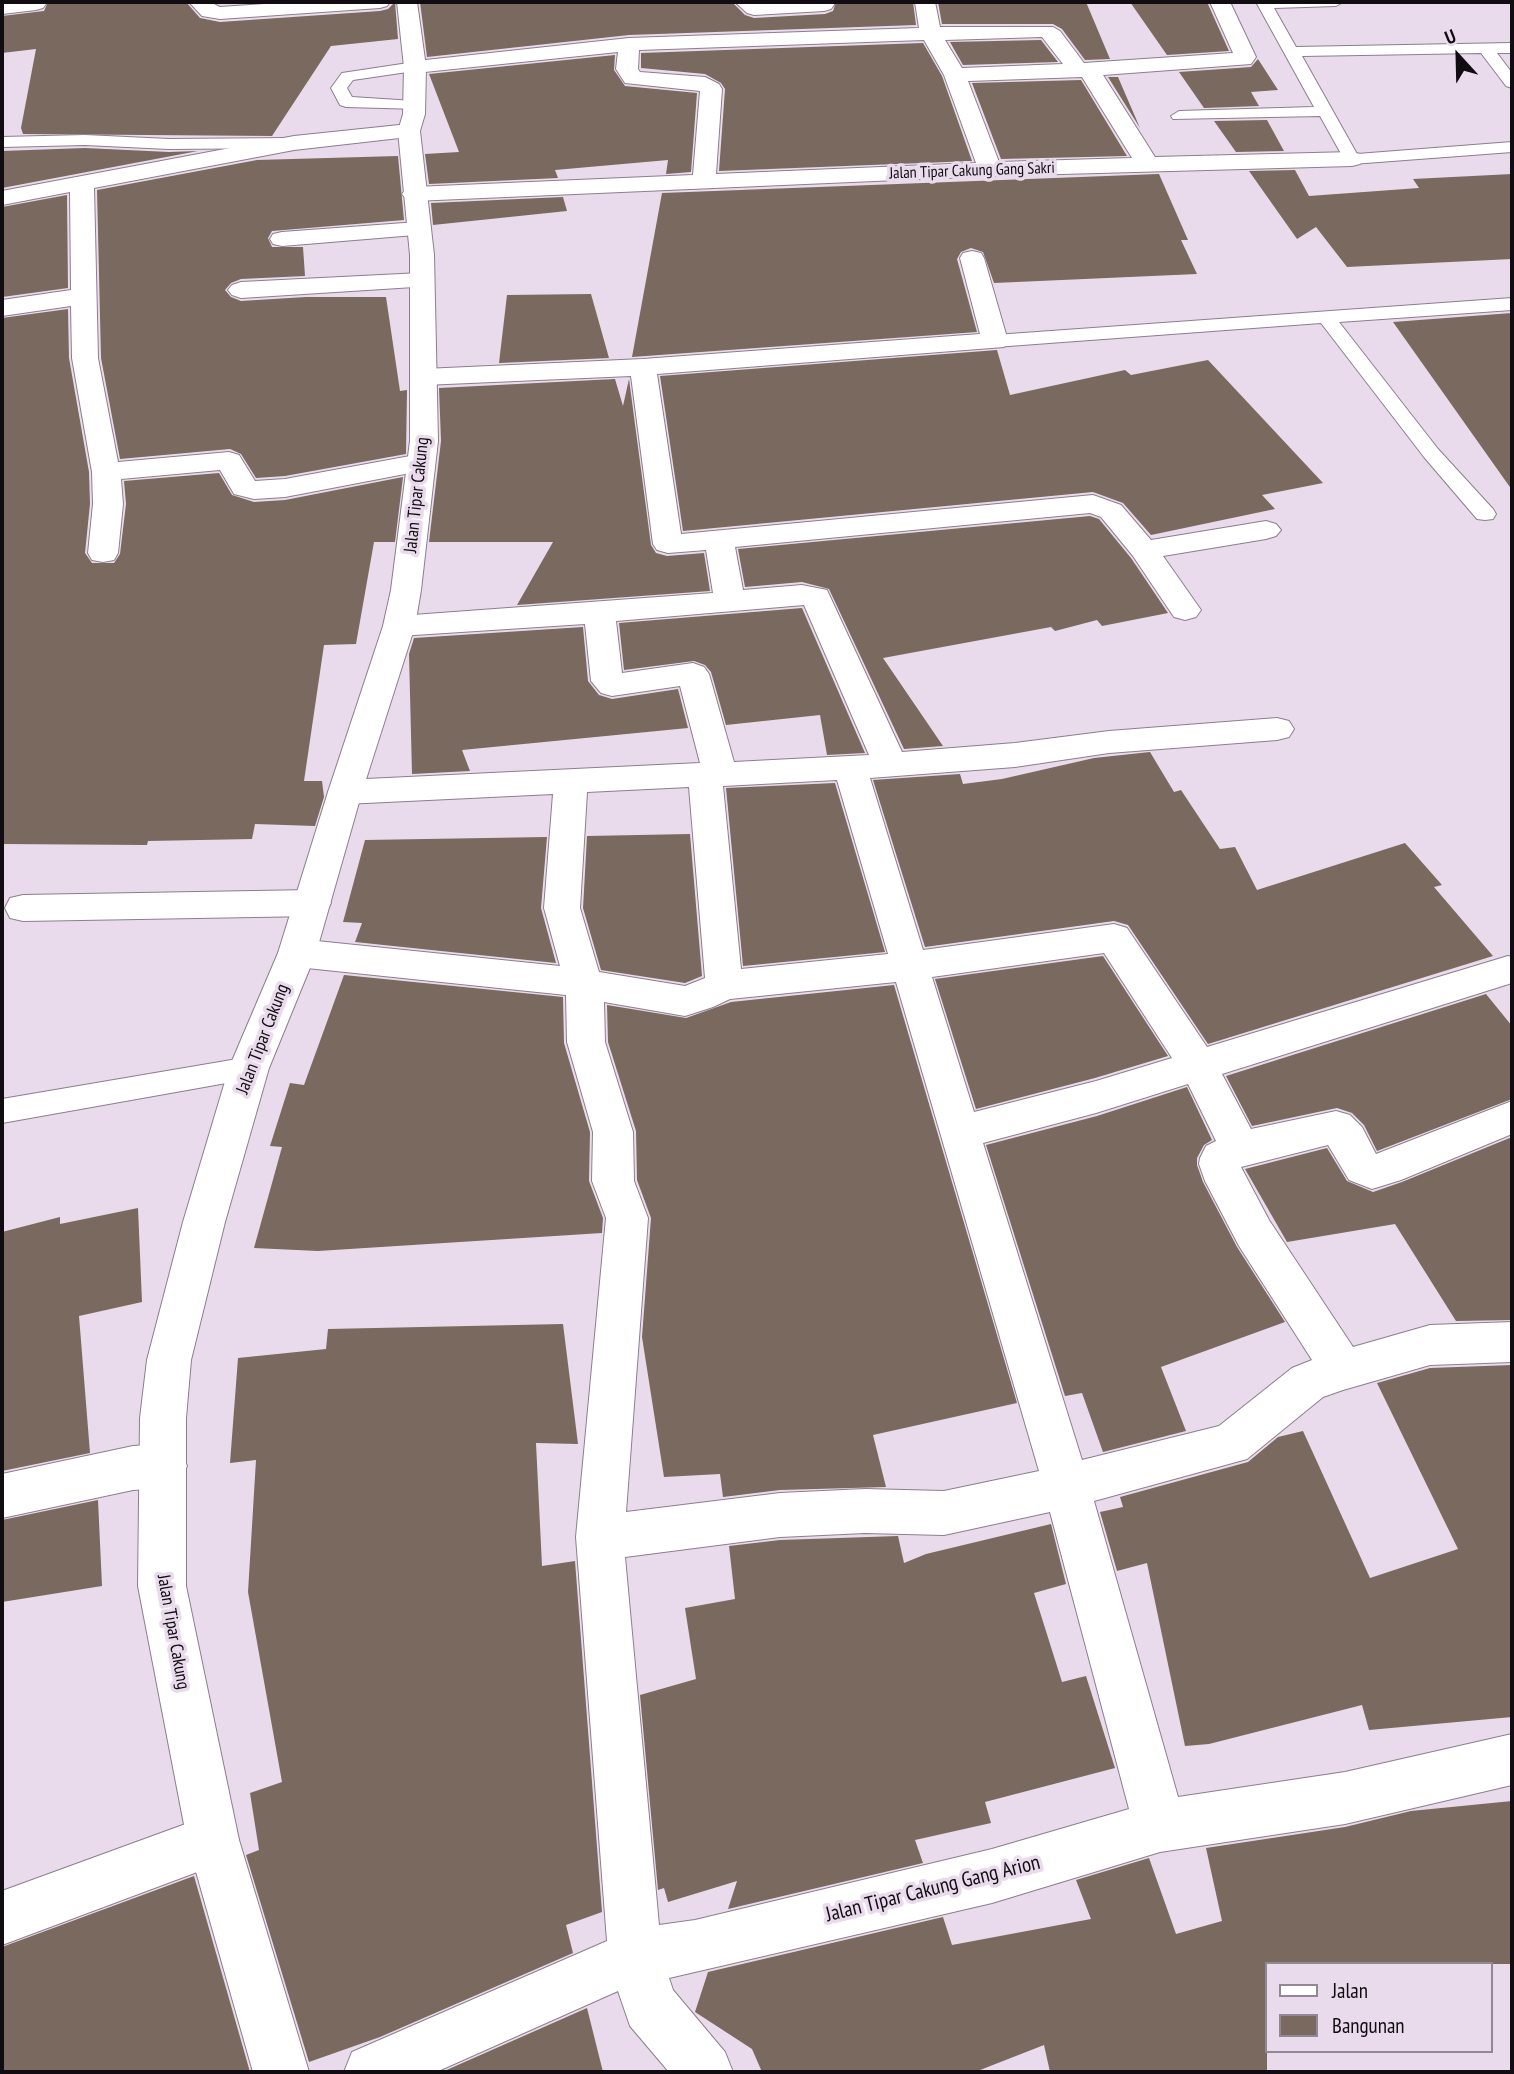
<!DOCTYPE html>
<style>
body{margin:0}
#map{position:relative;width:1514px;height:2074px;overflow:hidden;background:#e9dbec;font-family:"PT Sans Narrow",sans-serif}
canvas{display:block}
.frame{position:absolute;inset:0;border:4px solid #100c11;pointer-events:none}
.legend{position:absolute;left:1265px;top:1962px;width:228px;height:91px;box-sizing:border-box;background:#e9dbec;border:2px solid #928894;margin:0;padding:9px 12px;list-style:none;font-size:21px;color:#100c11}
.legend li{display:flex;align-items:center;gap:14px;height:35px}
.legend b{width:35px;border:2px solid #928894}
.north{position:absolute;left:1423px;top:21px;width:70px;height:70px;-webkit-text-stroke:5px #e9dbec;paint-order:stroke;rotate:338deg;font-size:19px;font-weight:700;line-height:28px;text-align:center;color:#100c11}
.north::after{content:'';display:block;margin:auto;width:24px;height:32px;background:#100c11;clip-path:polygon(50% 0,100% 100%,50% 72%,0 100%)}
</style>
<div id="map">
<canvas width="1514" height="2074"></canvas>
<div class="frame"></div>
<ul class="legend">
<li><b style="height:9px;background:#fff"></b>Jalan</li>
<li><b style="height:19px;background:#7a695e"></b>Bangunan</li>
</ul>
<div class="north">U</div>
</div>
<script>
const ctx = document.querySelector('canvas').getContext('2d');
ctx.lineJoin = 'round';
function fillPath(path, color) { ctx.fillStyle = color; ctx.fill(path, 'evenodd'); }
const toPath = rows => new Path2D(rows.map(r => 'M' + r).join(''));
function strokePath(path, color, width, dash) { ctx.strokeStyle = color; ctx.lineWidth = width; ctx.lineCap = dash ? 'butt' : 'round'; ctx.setLineDash(dash || []); ctx.stroke(path); }
function drawText(font, color, halo, rows, align = 'center') {
  ctx.font = font + ' "PT Sans Narrow",sans-serif'; ctx.lineWidth = 7; ctx.setLineDash([]); ctx.textBaseline = 'middle'; ctx.strokeStyle = halo; ctx.fillStyle = color; for (const [text, x, y, turn = 0] of rows) {
    ctx.save(); ctx.translate(x, y); ctx.rotate((+turn || 0) * Math.PI / 180); ctx.textAlign = isNaN(turn) ? turn : align; if (halo) ctx.strokeText(text, 0, 0); ctx.fillText(text, 0, 0); ctx.restore();
  }
}
fillPath(toPath([
 [48,2,186,2,200,18,220,22,380,11,388,9,395,2,398,39,331,46,272,136,23,134,21,128,36,49,2,53,2,16,44,11],
 [420,2,732,2,745,15,754,18,825,14,833,11,836,2,913,2,916,25,629,35,427,57],
 [938,2,1086,2,1110,59,1085,60,1062,29,1053,24,942,24],
 [1130,2,1207,2,1229,51,1167,55],
 [1041,40,1058,62,963,65,950,42],
 [923,43,942,76,972,161,719,171,725,89,721,83,705,74,641,68,641,53],
 [615,55,614,70,625,86,697,93,691,172,666,174,668,160,555,170,558,178,429,184,425,154,459,152,429,74],
 [1258,59,1278,90,1251,92,1259,106,1204,108,1179,72,1251,67],
 [1108,77,1118,77,1140,128],
 [1081,80,1127,156,1001,159,972,83],
 [1267,120,1284,151,1236,152,1214,121],
 [85,148,169,152,198,151,2,188,2,151],
 [398,156,404,220,272,231,268,238,272,247,303,247,305,276,241,279,231,283,225,290,231,297,241,301,306,297,386,297,400,391,407,390,406,454,285,476,256,478,241,454,230,449,120,459,101,358,97,190,257,160],
 [1295,170,1309,196,1419,188,1413,179,1512,174,1512,259,1347,267,1316,227,1297,239,1249,171],
 [1159,174,1188,240,1181,240,1197,274,994,283,983,252,971,248,961,252,957,259,977,332,632,357,662,193],
 [67,195,68,288,2,297,2,207],
 [563,197,567,211,433,225,431,203],
 [591,294,609,358,499,363,507,295],
 [68,309,69,358,89,472,90,504,85,553,92,563,114,563,120,554,126,504,124,481,219,473,232,495,254,502,285,500,403,477,395,542,374,542,356,644,324,645,304,781,322,781,324,797,315,826,255,824,252,839,148,841,147,845,2,844,2,318],
 [1512,313,1512,490,1393,322],
 [997,350,1010,395,1125,370,1131,375,1208,360,1323,483,1262,495,1275,509,1151,535,1123,503,1093,492,683,531,660,376],
 [615,379,623,406,629,379,651,545,656,553,667,556,704,553,710,591,517,605,553,542,429,542,441,441,439,388],
 [1090,516,1099,519,1131,558,1168,613,1102,626,1097,620,1055,631,1051,627,883,658,943,746,904,749,829,589,802,582,745,587,738,549],
 [802,608,865,753,827,755,820,715,726,725,711,672,705,665,694,661,624,670,619,623],
 [583,627,588,681,599,695,612,699,678,689,688,728,462,750,470,771,412,774,409,654,414,638],
 [1150,752,1174,792,1181,790,1220,849,1235,847,1257,890,1405,843,1442,885,1434,887,1493,956,1208,1044,1128,925,1114,921,925,947,873,780,960,774,963,784,1002,779,1094,758],
 [835,783,885,952,743,966,726,788],
 [690,834,702,976,685,983,601,970,583,908,587,836],
 [547,837,541,908,556,963,355,942,362,923,343,922,365,840],
 [1103,956,1168,1056,1095,1078,976,1109,935,979],
 [344,975,563,997,564,1043,590,1132,589,1181,603,1218,602,1233,318,1251,254,1248,282,1147,270,1146,290,1083,304,1085],
 [894,985,1017,1403,873,1435,886,1487,780,1490,723,1497,720,1474,664,1477,642,1337,651,1218,637,1180,636,1131,608,1042,607,1005,686,1018,731,1002],
 [1486,994,1512,1026,1512,1099,1377,1151,1364,1125,1352,1113,1337,1108,1252,1126,1226,1076],
 [1187,1087,1212,1140,1204,1145,1197,1158,1197,1165,1203,1182,1237,1247,1285,1322,1161,1367,1186,1431,1103,1452,1082,1393,1065,1396,986,1145,1097,1116],
 [1512,1137,1512,1320,1456,1321,1395,1224,1287,1242,1245,1169,1327,1148,1347,1181,1373,1192,1402,1182],
 [138,1208,142,1302,79,1316,90,1453,2,1471,2,1232,60,1217,60,1224],
 [563,1324,578,1444,536,1443,542,1566,575,1561,602,1912,566,1925,573,1953,380,2037,309,2062,246,1855,259,1850,250,1793,282,1782,248,1592,256,1460,230,1463,238,1358,326,1349,328,1329],
 [1512,1365,1512,1717,1369,1730,1362,1705,1209,1744,1185,1746,1147,1563,1117,1571,1100,1512,1123,1507,1120,1497,1248,1462,1278,1437,1303,1431,1370,1578,1458,1549,1377,1383,1430,1368],
 [98,1500,102,1586,2,1602,2,1520],
 [1051,1524,1066,1584,1034,1593,1062,1682,1086,1676,1115,1768,985,1802,991,1823,915,1840,923,1863,728,1909,737,1881,668,1902,664,1888,658,1890,640,1695,696,1679,685,1608,735,1599,729,1546,780,1540,898,1536,904,1563,926,1554],
 [1512,1801,1512,1964,1267,1964,1267,2072,1050,2072,1044,2045,975,2072,762,2072,752,2049,695,2012,708,1972,943,1917,952,1945,1091,1919,1076,1880,1149,1858,1176,1934,1222,1921,1206,1848,1345,1827,1411,1811],
 [194,1876,250,2072,2,2072,2,1947],
 [587,2008,603,2072,442,2072]
]), '#7a695e');
const service = toPath([
 [1256,2,1343,2,1336,6,1274,8,1296,47,1512,43,1512,53,1497,53,1512,73,1512,88,1506,86,1481,53,1302,56,1357,154,1512,142,1512,152,1352,164,1344,159,1320,116,1173,119,1171,116,1179,111,1314,107,1256,2],
 [415,62,423,67,421,70,353,80,347,88,352,97,414,101,422,106,420,109,346,107,340,105,331,88,342,73,415,62],
 [85,135,169,139,291,138,299,143,291,148,169,149,85,145,2,147,2,137,85,135],
 [1512,298,1512,310,1339,322,1438,449,1493,509,1496,514,1493,519,1485,520,1477,519,1424,457,1321,323,995,347,985,341,995,335,1512,298],
 [249,1057,259,1060,263,1068,259,1076,249,1079,2,1123,2,1099,249,1057]
]);
const minor = toPath([
 [2,2,45,2,46,4,43,8,36,10,2,14,2,2],
 [189,2,210,2,220,7,294,2,390,2,387,6,380,8,220,19,202,16,189,2],
 [735,2,833,2,834,5,831,9,824,11,754,15,747,13,735,2],
 [915,2,935,2,940,27,1053,27,1060,31,1084,63,1233,53,1210,2,1230,2,1256,57,1251,64,1103,75,1155,157,1352,152,1360,154,1364,159,1360,164,1352,166,990,176,414,201,406,199,402,194,406,189,414,187,693,175,700,91,625,83,616,69,618,52,415,73,407,72,404,67,407,62,629,38,919,28,915,2],
 [1042,37,1063,64,962,68,945,40,1042,37],
 [924,40,944,75,976,163,716,174,722,89,719,84,705,77,640,72,638,69,639,50,924,40],
 [1082,77,1132,158,999,162,968,81,1082,77],
 [409,124,417,126,420,131,417,136,294,150,94,188,98,358,118,462,229,452,239,455,255,481,285,479,421,454,431,457,435,463,431,469,285,497,254,499,234,494,220,470,121,479,123,504,118,553,114,560,103,562,92,560,88,553,93,504,92,472,72,358,71,306,2,316,2,300,71,290,70,192,2,205,2,191,294,136,409,124],
 [418,222,427,224,430,229,427,234,282,246,273,244,270,239,273,234,282,232,418,222],
 [972,251,981,253,984,258,1008,341,1004,347,657,374,681,534,1093,495,1121,505,1151,540,1266,521,1276,524,1281,530,1276,536,1266,539,1163,556,1201,610,1196,617,1185,620,1174,617,1133,556,1101,517,1090,513,735,547,743,590,802,585,827,590,902,752,1015,743,1109,731,1277,718,1289,721,1294,729,1289,737,1277,740,1109,753,1015,767,870,778,923,950,1114,924,1127,928,1207,1047,1508,956,1512,957,1512,983,1222,1074,1251,1129,1336,1111,1350,1115,1362,1127,1376,1154,1512,1101,1512,1134,1401,1180,1372,1189,1349,1180,1328,1145,1241,1167,1269,1220,1353,1347,1430,1325,1512,1322,1512,1362,1430,1365,1343,1390,1323,1397,1247,1459,1094,1501,1178,1797,1345,1772,1512,1734,1512,1785,1345,1824,1160,1852,992,1903,669,1978,673,1990,725,2052,733,2072,669,2072,630,2026,618,1991,436,2072,344,2072,352,2052,607,1941,576,1537,606,1218,592,1181,593,1132,567,1042,566,995,297,967,284,963,278,953,284,943,297,939,560,966,544,908,553,794,345,804,333,800,328,792,333,784,345,780,700,763,680,686,612,696,601,693,591,681,585,624,399,636,388,633,383,626,388,619,399,616,713,593,706,550,668,553,657,550,653,544,631,376,424,385,414,383,411,377,414,371,424,369,643,359,980,334,960,258,963,253,972,251],
 [804,605,869,755,734,762,709,674,704,667,693,663,622,673,616,621,804,605],
 [837,780,888,954,741,969,723,786,837,780],
 [689,787,705,978,685,986,599,972,580,908,587,792,689,787],
 [1104,953,1172,1058,1096,1081,974,1112,932,977,1104,953],
 [896,982,1039,1471,944,1491,865,1489,780,1493,626,1512,648,1218,634,1181,633,1132,605,1042,604,1002,685,1016,713,1007,730,999,896,982],
 [1188,1084,1216,1141,1206,1146,1200,1158,1199,1164,1205,1181,1239,1246,1312,1360,1292,1368,1219,1426,1082,1460,983,1143,1096,1113,1188,1084],
 [1050,1512,1129,1809,992,1849,695,1920,659,1925,625,1557,780,1537,865,1533,944,1535,1050,1512],
 [421,273,430,276,434,281,430,286,241,298,232,295,228,290,232,285,241,282,421,273],
 [313,890,326,894,331,903,326,912,313,916,23,921,10,918,5,908,10,898,23,895,313,890],
 [164,1444,180,1451,187,1466,180,1481,164,1488,133,1490,2,1518,2,1474,133,1446,164,1444],
 [213,1814,232,1821,239,1840,232,1859,2,1945,2,1891,213,1814]
]);
const tertiary = toPath([
 [397,2,417,2,426,67,425,114,420,131,434,255,438,441,421,590,415,626,362,792,316,953,269,1068,225,1222,191,1360,186,1418,186,1586,239,1840,309,2072,253,2072,187,1840,138,1586,140,1418,147,1360,183,1222,229,1068,278,953,328,792,383,626,391,590,410,441,410,255,398,131,403,114,404,67,397,2]
]);
strokePath(service, '#8b7e8e', 2);
strokePath(minor, '#8b7e8e', 2);
strokePath(tertiary, '#8b7e8e', 2);
fillPath(service, '#fff');
fillPath(minor, '#fff');
fillPath(tertiary, '#fff');
drawText('16px', '#100c11', '#e9dbec', [
 ["Jalan Tipar Cakung Gang Sakri",972,171,-2]
]);
drawText('18px', '#100c11', '#e9dbec', [
 ["Jalan Tipar Cakung",417,495,-84],
 ["Jalan Tipar Cakung",263,1039,-69],
 ["Jalan Tipar Cakung",173,1632,80]
]);
drawText('21px', '#100c11', '#e9dbec', [
 ["Jalan Tipar Cakung Gang Arion",933,1889,-14]
]);
</script>
